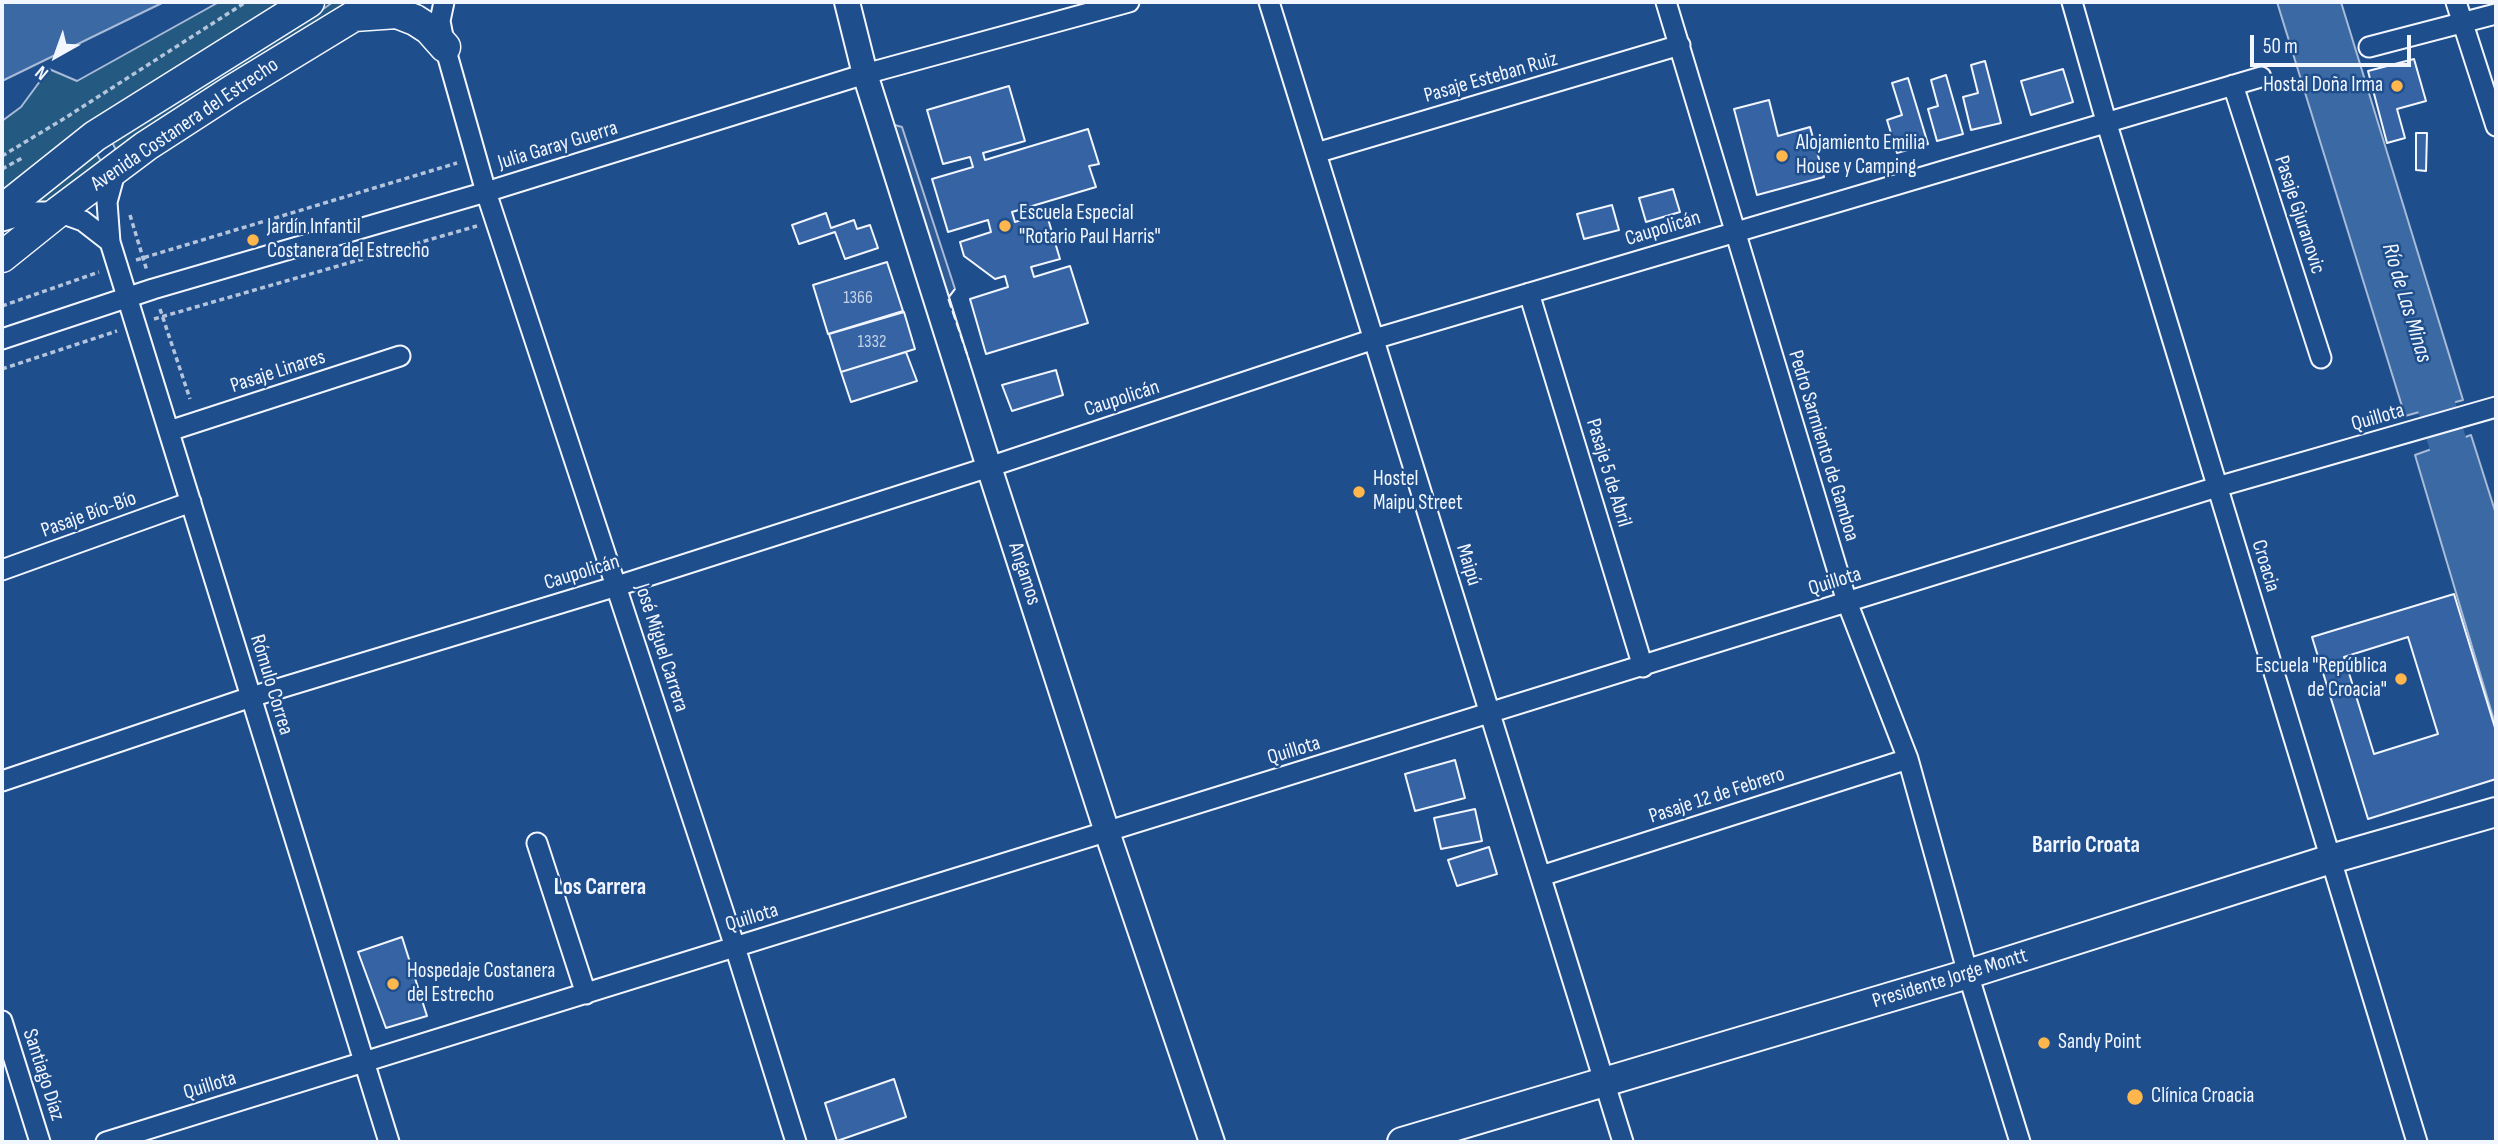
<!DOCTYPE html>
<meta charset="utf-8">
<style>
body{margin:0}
#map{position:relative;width:2498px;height:1144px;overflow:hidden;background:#1f4e8c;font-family:"Sofia Sans Condensed",sans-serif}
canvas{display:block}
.frame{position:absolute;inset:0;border:4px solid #f2f6ff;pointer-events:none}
.north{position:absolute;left:21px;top:21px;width:70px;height:70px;-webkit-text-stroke:5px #1f4e8c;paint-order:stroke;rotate:220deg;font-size:19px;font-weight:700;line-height:28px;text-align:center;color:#f2f6ff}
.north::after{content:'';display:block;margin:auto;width:24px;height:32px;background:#f2f6ff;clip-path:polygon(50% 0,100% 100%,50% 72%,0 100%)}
.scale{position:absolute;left:2250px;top:35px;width:161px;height:32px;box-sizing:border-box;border:4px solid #f2f6ff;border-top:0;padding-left:9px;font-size:21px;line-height:24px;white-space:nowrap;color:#f2f6ff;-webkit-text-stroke:5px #1f4e8c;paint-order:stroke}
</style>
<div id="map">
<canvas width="2498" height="1144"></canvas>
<div class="frame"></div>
<div class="north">N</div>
<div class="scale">50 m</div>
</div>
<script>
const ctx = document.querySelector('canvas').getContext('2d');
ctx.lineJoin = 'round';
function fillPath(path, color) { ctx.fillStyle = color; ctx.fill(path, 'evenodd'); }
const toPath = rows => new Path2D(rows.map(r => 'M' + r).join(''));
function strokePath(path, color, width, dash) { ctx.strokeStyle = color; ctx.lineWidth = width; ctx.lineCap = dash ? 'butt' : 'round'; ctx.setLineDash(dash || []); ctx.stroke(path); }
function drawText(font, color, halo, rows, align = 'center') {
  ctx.font = font + ' "Sofia Sans Condensed",sans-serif'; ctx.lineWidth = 5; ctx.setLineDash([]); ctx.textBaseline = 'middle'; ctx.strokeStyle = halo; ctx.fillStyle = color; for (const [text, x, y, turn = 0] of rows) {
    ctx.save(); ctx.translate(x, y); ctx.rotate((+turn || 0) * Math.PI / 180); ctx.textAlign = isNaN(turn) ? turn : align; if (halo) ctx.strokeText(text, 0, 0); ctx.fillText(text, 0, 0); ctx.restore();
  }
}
const green = toPath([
 [219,2,291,2,2,194,2,121,21,107,49,69,77,81,219,2],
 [333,2,353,2,116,150,111,140,305,22,333,2],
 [96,153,101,161,48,203,24,208,96,153]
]);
fillPath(green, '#245a82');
strokePath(green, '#a8bbd7', 2);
const parking = toPath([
 [891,124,902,127,955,289,948,298,891,124]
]);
fillPath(parking, '#305b95');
strokePath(parking, '#a8bbd7', 2);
const water = toPath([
 [2,2,164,2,2,81,2,2],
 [2277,2,2341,2,2463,400,2405,416,2277,2],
 [2471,435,2496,514,2496,727,2415,455,2471,435]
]);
fillPath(water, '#3b69a3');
strokePath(water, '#a8bbd7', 2);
strokePath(toPath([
 [2422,358,2463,494]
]), '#3b69a3', 38);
const building = toPath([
 [2414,59,2426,101,2397,109,2405,138,2387,143,2368,71,2414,59],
 [1985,61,2001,123,1971,130,1963,97,1978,93,1971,65,1985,61],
 [2063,69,2073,102,2031,115,2021,81,2063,69],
 [1946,75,1963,134,1937,141,1928,109,1938,106,1931,80,1946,75],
 [1908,78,1928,144,1897,153,1887,120,1902,115,1892,83,1908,78],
 [1009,86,1025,141,983,153,985,160,1088,129,1099,164,1089,166,1096,187,1012,212,1015,222,1046,212,1060,259,1031,267,1034,277,1070,266,1088,323,986,354,970,299,1008,287,1005,276,995,279,964,256,960,242,991,232,988,220,948,232,932,179,973,167,970,157,943,164,927,110,1009,86],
 [1769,100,1778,136,1810,127,1824,177,1757,195,1734,109,1769,100],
 [2416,133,2427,133,2426,171,2416,170,2416,133],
 [1673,189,1680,212,1646,222,1639,198,1673,189],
 [1612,205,1619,230,1584,239,1577,214,1612,205],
 [826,213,831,228,854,220,857,229,870,225,878,248,845,259,835,232,799,244,792,225,826,213],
 [887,262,903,311,828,334,813,285,887,262],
 [904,312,915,349,841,372,829,334,904,312],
 [906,352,917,381,851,402,841,372,906,352],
 [1056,370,1063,395,1012,411,1002,385,1056,370],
 [2454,594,2496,731,2496,779,2368,819,2312,637,2454,594],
 [2408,637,2438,734,2374,754,2344,657,2408,637],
 [1455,760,1465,798,1415,811,1405,774,1455,760],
 [1475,809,1482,841,1441,849,1434,818,1475,809],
 [1489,847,1497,874,1457,886,1448,860,1489,847],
 [402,937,427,1016,386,1028,358,952,402,937],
 [894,1079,906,1117,837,1141,825,1103,894,1079]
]);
fillPath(building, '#3563a3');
strokePath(building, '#f2f6ff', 2);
const minor = toPath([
 [444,2,440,21,445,47,486,192,735,947,796,1142],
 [1269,2,1623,1142],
 [1666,2,1847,602,1908,759,1968,974,2020,1142],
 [2072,2,2106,121,2417,1142],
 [2456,2,2496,126],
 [2369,47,2496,14],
 [2233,85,2321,358],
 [1316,153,1680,45],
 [116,169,107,202,110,242,389,1142],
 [2,221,34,212,58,212,83,221,110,242],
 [1529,293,1643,667],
 [2,339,153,289,486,192,865,74,1129,2],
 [169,431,400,356],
 [2,570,191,502],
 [2,781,251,697,617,586,989,467,1374,339,2261,77],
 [537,843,586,994],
 [1541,876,1908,759],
 [2,1021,40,1142],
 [106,1142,2217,487,2496,407]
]);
const tertiary = toPath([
 [847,2,865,74,989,467,1107,832,1212,1142]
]);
const secondary = toPath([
 [1402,1142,1968,974,2331,859,2496,812]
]);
const primary = toPath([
 [354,16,397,13,415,20,429,29,445,47],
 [2,210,95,136,309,2],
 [2,257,58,212,146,146,231,91,354,16,373,2]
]);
strokePath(minor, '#f2f6ff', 23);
strokePath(tertiary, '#f2f6ff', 28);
strokePath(secondary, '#f2f6ff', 32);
strokePath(primary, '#f2f6ff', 33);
strokePath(toPath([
 [2,156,65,118,246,2],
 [2,169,24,157],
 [130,215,147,271],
 [136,260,457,163],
 [2,306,99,272],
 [160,309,190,399],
 [154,319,477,226],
 [2,369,117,331]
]), '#b3c4dc', 3.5, [5, 3.5]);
strokePath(minor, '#1f4e8c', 19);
strokePath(tertiary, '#1f4e8c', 24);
strokePath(secondary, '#1f4e8c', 28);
strokePath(primary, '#1f4e8c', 30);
strokePath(toPath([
 [955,289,948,298,969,360]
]), '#f2f6ff', 2, [9, 3.5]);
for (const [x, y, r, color] of [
 [2397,86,7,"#ffb74d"],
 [1782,156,7,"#ffb74d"],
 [1005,226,7,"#ffb74d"],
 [253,240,7,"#ffb74d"],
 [1359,492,7,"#ffb74d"],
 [2401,679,7,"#ffb74d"],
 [393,984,7,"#ffb74d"],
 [2044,1043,7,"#ffb74d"],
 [2135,1097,9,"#ffb74d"]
]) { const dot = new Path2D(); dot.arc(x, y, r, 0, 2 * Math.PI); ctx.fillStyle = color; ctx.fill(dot); strokePath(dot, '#1f4e8c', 2.5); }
drawText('18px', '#c3d1e8', null, [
 ["1366",858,298],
 ["1332",872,342]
]);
drawText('21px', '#f2f6ff', '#1f4e8c', [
 ["Pasaje Esteban Ruiz",1491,78,-16],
 ["Avenida Costanera del Estrecho",185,125,-34],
 ["Julia Garay Guerra",558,146,-17],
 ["Pasaje Gjuranovic",2299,215,72],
 ["Caupolicán",1663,229,-17],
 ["Pasaje Linares",278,372,-18],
 ["Caupolicán",1122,399,-18],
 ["Quillota",2378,418,-16],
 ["Pedro Sarmiento de Gamboa",1823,446,73],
 ["Pasaje 5 de Abril",1608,473,73],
 ["Pasaje Bío-Bío",89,515,-20],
 ["Maipú",1468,565,73],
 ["Croacia",2265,566,73],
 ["Caupolicán",582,573,-17],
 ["Angamos",1024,574,72],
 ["Quillota",1835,582,-17],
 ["José Miguel Carrera",661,648,72],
 ["Rómulo Correa",271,685,73],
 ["Quillota",1294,751,-17],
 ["Pasaje 12 de Febrero",1717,796,-18],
 ["Quillota",752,918,-17],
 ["Presidente Jorge Montt",1950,979,-17],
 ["Santiago Díaz",43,1075,72],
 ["Quillota",210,1086,-17]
]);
drawText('21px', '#f2f6ff', '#1f4e8c', [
 ["Hostal Doña Irma",2383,86,"right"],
 ["Alojamiento Emilia",1796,144],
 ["House y Camping",1796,168],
 ["Escuela Especial",1019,214],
 ["\"Rotario Paul Harris\"",1019,238],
 ["Jardín Infantil",267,228],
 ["Costanera del Estrecho",267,252],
 ["Hostel",1373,480],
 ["Maipu Street",1373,504],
 ["Escuela \"República",2387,667,"right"],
 ["de Croacia\"",2387,691,"right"],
 ["Hospedaje Costanera",407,972],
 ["del Estrecho",407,996],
 ["Sandy Point",2058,1043],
 ["Clínica Croacia",2151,1097]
], 'left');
drawText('italic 23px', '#f2f6ff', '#1f4e8c', [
 ["Río de Las Minas",2406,303,73]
]);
drawText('bold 23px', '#f2f6ff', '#1f4e8c', [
 ["Barrio Croata",2086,846],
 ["Los Carrera",600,888]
]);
</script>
